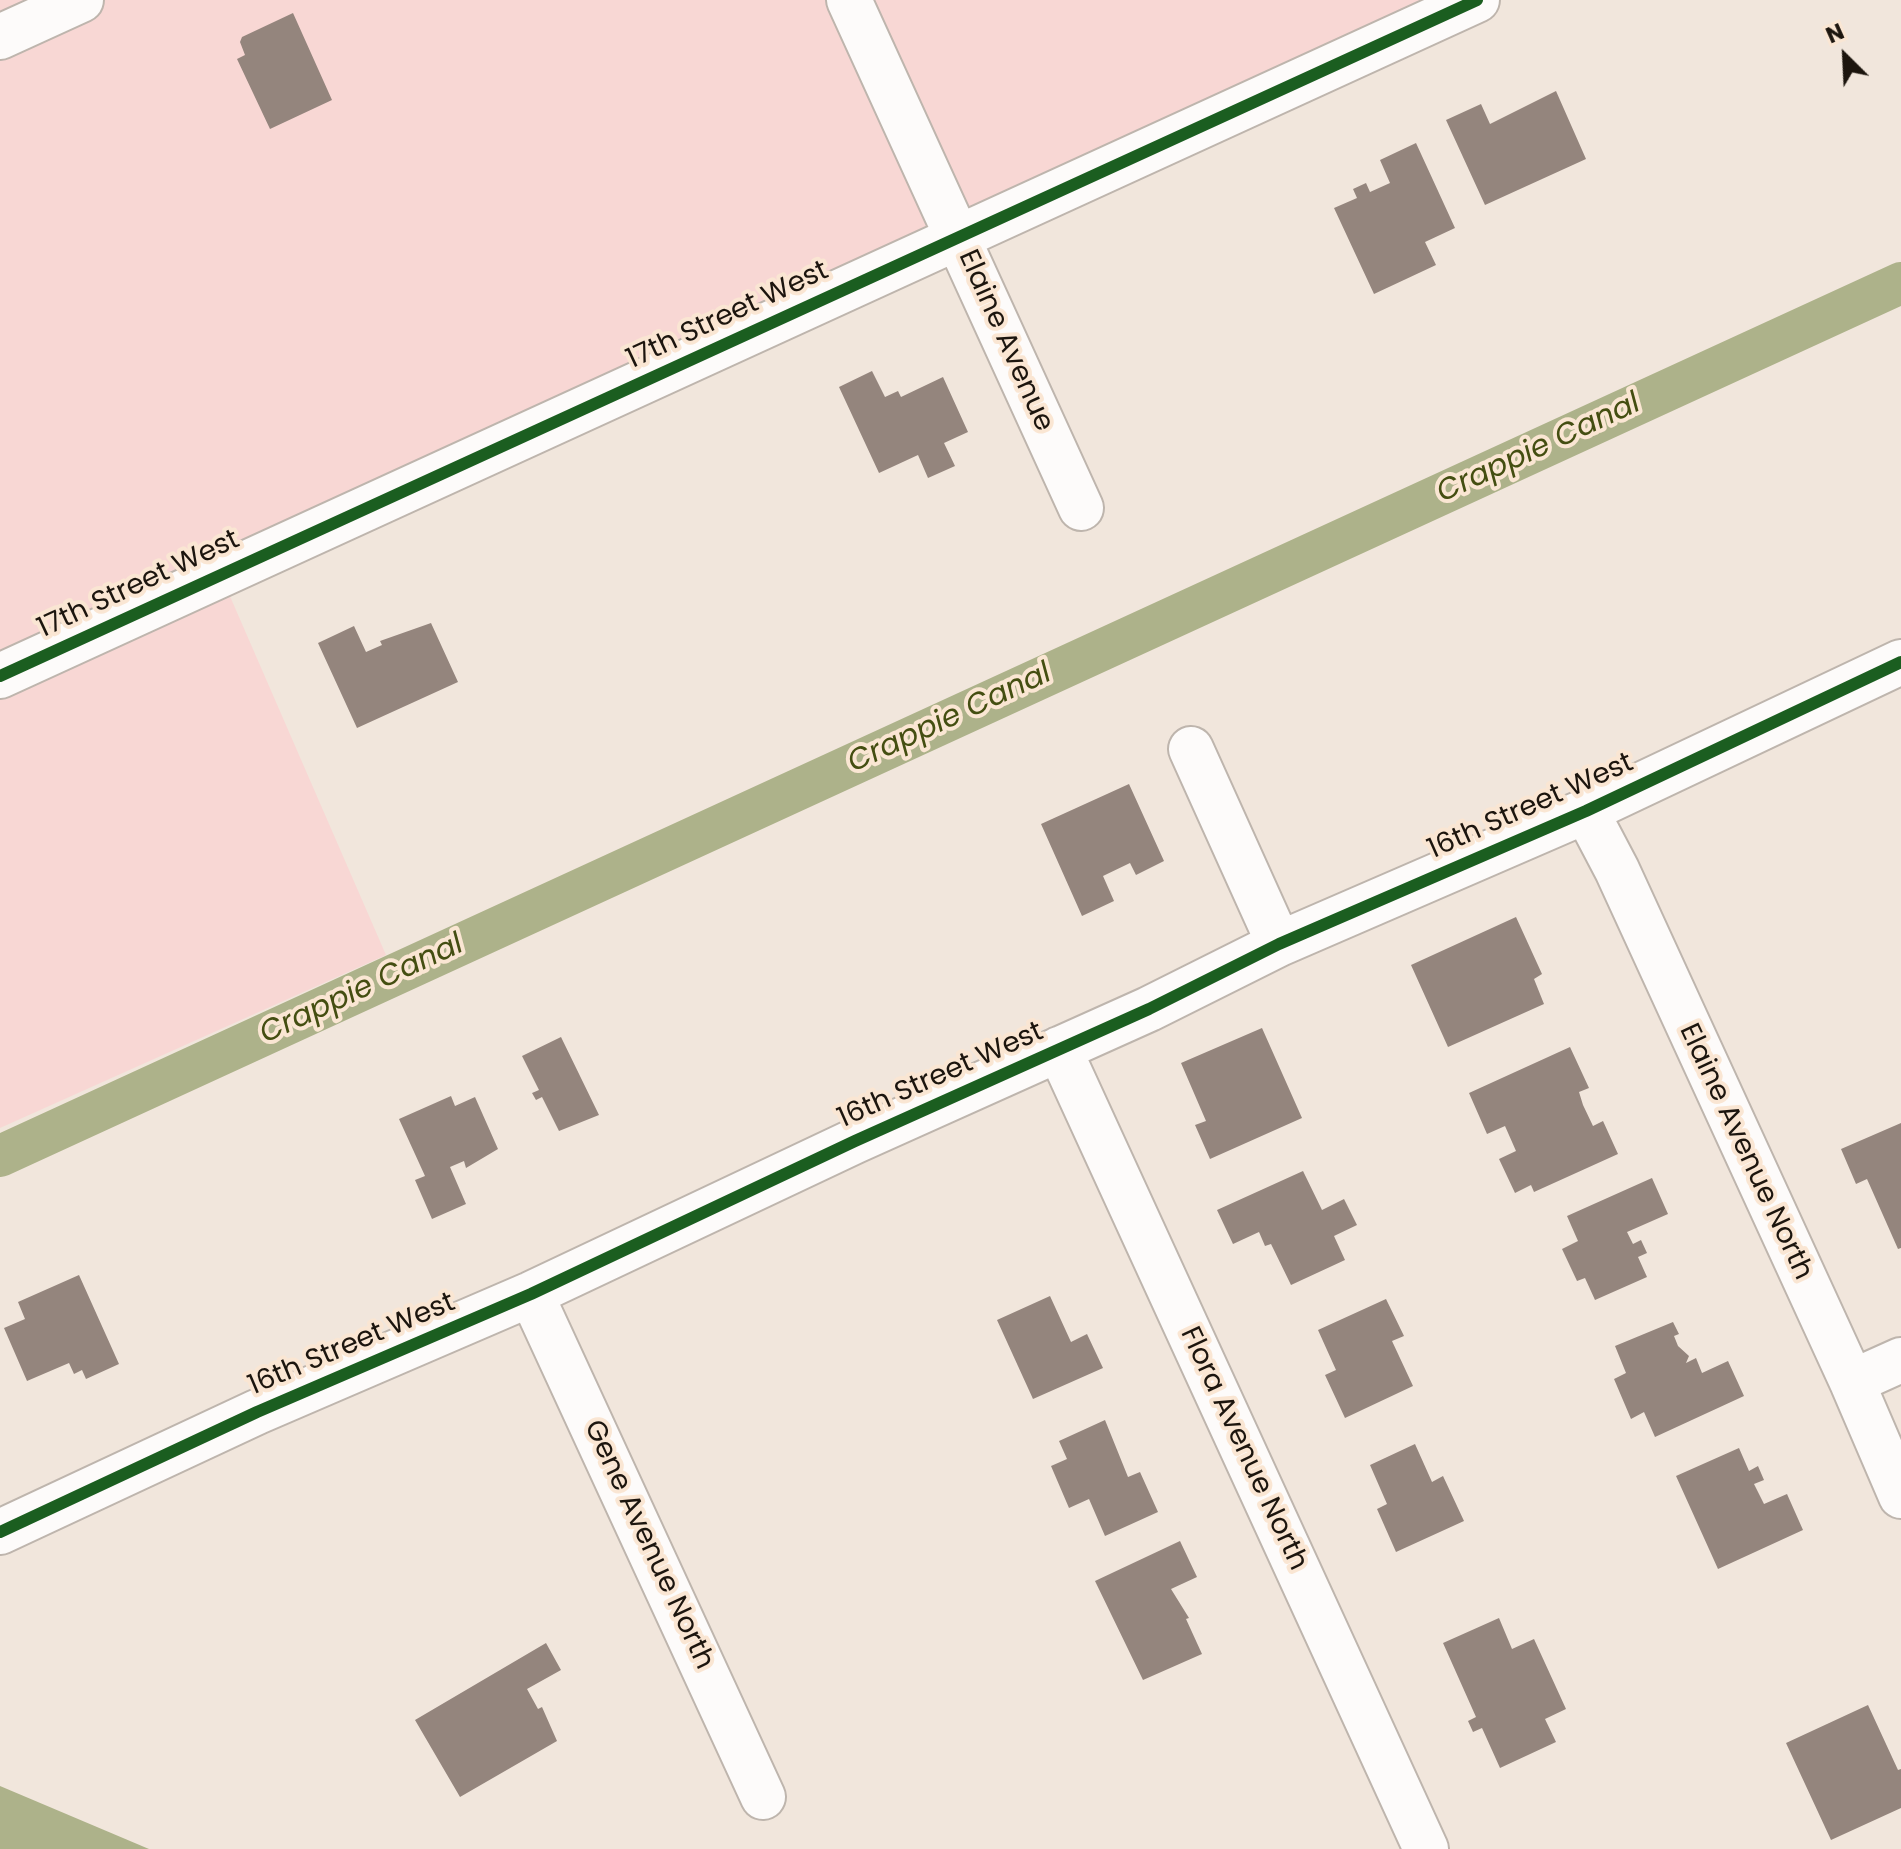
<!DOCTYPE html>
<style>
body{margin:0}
#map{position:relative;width:1901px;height:1849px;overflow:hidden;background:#f1e6dc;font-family:Poppins,sans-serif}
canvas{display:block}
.north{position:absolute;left:1805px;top:16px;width:80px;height:80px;-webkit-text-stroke:6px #fae6d3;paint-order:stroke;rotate:336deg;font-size:22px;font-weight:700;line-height:32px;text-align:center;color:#1c150e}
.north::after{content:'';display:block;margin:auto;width:28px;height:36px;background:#1c150e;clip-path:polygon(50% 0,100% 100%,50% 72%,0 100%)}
</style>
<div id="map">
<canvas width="1901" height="1849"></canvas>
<div class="north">N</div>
</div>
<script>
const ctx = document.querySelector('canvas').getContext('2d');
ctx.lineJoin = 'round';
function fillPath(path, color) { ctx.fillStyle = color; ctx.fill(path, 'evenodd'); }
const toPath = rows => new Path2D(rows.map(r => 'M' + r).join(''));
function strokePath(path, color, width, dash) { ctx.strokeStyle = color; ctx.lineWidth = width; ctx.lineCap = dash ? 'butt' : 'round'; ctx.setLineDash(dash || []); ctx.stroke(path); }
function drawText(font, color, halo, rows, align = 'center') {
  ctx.font = font + ' Poppins,sans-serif'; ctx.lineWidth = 8; ctx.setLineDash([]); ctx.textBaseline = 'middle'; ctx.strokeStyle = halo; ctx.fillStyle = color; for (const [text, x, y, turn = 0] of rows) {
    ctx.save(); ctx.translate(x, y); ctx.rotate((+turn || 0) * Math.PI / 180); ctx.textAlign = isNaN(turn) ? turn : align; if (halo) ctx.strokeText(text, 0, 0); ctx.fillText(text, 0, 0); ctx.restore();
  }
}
fillPath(toPath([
 [0,0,23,0,31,17,71,0,1487,0,219,571,386,955,0,1128]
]), '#f8d7d4');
fillPath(toPath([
 [0,1786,149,1849,0,1849]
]), '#adb28a');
strokePath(toPath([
 [0,1156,1901,283]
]), '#adb28a', 42);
fillPath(toPath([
 [293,13,332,100,270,129,237,59,245,55,240,42,242,37],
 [1556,91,1586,159,1485,205,1446,120,1481,104,1490,124],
 [1416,143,1455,228,1425,242,1436,265,1374,294,1334,208,1357,198,1353,189,1366,183,1370,192,1390,183,1380,160],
 [872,371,885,397,898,391,901,397,943,377,968,432,944,443,955,466,928,478,918,455,879,473,839,387],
 [431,623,458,682,357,728,318,643,354,626,366,652,382,645,380,641],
 [1129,784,1164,861,1136,875,1130,863,1103,876,1114,901,1082,916,1041,824],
 [1516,917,1542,974,1534,979,1544,1004,1448,1047,1411,965],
 [1262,1028,1302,1118,1210,1159,1195,1125,1206,1121,1181,1063],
 [561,1037,599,1115,559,1131,542,1097,536,1100,532,1093,539,1090,522,1056],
 [1570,1047,1589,1088,1579,1092,1583,1105,1593,1126,1603,1121,1618,1154,1534,1192,1531,1185,1515,1193,1499,1159,1516,1151,1505,1126,1487,1134,1469,1093],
 [451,1096,455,1106,475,1097,498,1149,466,1168,464,1161,450,1167,466,1204,432,1219,415,1180,425,1176,399,1119],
 [1901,1123,1901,1248,1898,1249,1867,1179,1856,1184,1841,1149],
 [1303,1171,1322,1210,1344,1199,1357,1225,1334,1236,1345,1260,1291,1285,1271,1244,1265,1246,1259,1232,1233,1244,1217,1210],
 [1652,1178,1668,1214,1627,1232,1633,1244,1641,1240,1647,1253,1638,1257,1647,1277,1595,1300,1585,1278,1577,1281,1562,1249,1578,1241,1567,1216],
 [79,1275,119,1364,86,1379,82,1370,74,1374,69,1363,27,1381,4,1328,25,1319,18,1302],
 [1050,1296,1071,1342,1087,1334,1103,1368,1033,1399,997,1320],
 [1386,1299,1404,1336,1392,1341,1413,1386,1345,1418,1325,1375,1336,1370,1318,1330],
 [1673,1322,1679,1334,1674,1336,1678,1346,1689,1356,1686,1363,1696,1358,1702,1373,1728,1361,1744,1396,1655,1437,1644,1412,1631,1419,1614,1379,1626,1373,1615,1346],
 [1105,1420,1128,1477,1140,1472,1158,1512,1105,1536,1089,1499,1069,1508,1051,1466,1067,1459,1059,1441],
 [1415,1444,1432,1482,1443,1476,1464,1521,1396,1552,1377,1509,1387,1504,1370,1465],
 [1739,1448,1749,1471,1758,1466,1764,1480,1754,1484,1764,1504,1787,1494,1803,1530,1718,1569,1676,1476],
 [1180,1541,1197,1577,1171,1589,1189,1618,1186,1619,1202,1654,1143,1680,1095,1581],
 [1499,1618,1512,1649,1534,1639,1566,1709,1545,1719,1556,1742,1500,1768,1482,1728,1473,1732,1468,1721,1476,1717,1443,1643],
 [546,1643,561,1670,527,1689,538,1709,542,1707,557,1741,460,1797,415,1720],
 [1868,1705,1898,1770,1901,1769,1901,1808,1831,1840,1786,1743]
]), '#94857d');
const minor = toPath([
 [849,0,1081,508],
 [0,37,81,0],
 [0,676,1477,0],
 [1191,749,1279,944],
 [1586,811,1617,870,1852,1382,1901,1496],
 [1059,1049,1426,1849],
 [531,1294,763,1797],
 [1852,1382,1901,1360],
 [0,1532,257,1412,531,1294,855,1141,1149,1009,1279,944,1586,811,1901,662]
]);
strokePath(minor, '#beb5ad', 48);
strokePath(minor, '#fdfbfa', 44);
strokePath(toPath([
 [0,676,1477,0],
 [0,1532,257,1412,531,1294,855,1141,1149,1009,1279,944,1586,811,1901,662]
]), '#1b5e20', 12);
drawText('28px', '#1c150e', '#fae6d3', [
 ["17th Street West",728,316,-25],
 ["Elaine Avenue",1005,341,66],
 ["17th Street West",139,585,-25],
 ["16th Street West",1531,807,-24],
 ["16th Street West",941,1076,-24],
 ["Elaine Avenue North",1745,1152,65],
 ["16th Street West",352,1345,-23],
 ["Flora Avenue North",1243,1449,65],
 ["Gene Avenue North",648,1545,65]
]);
drawText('italic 30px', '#444e11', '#fae6d3', [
 ["Crappie Canal",1539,449,-25],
 ["Crappie Canal",950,719,-25],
 ["Crappie Canal",362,990,-25]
]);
</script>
